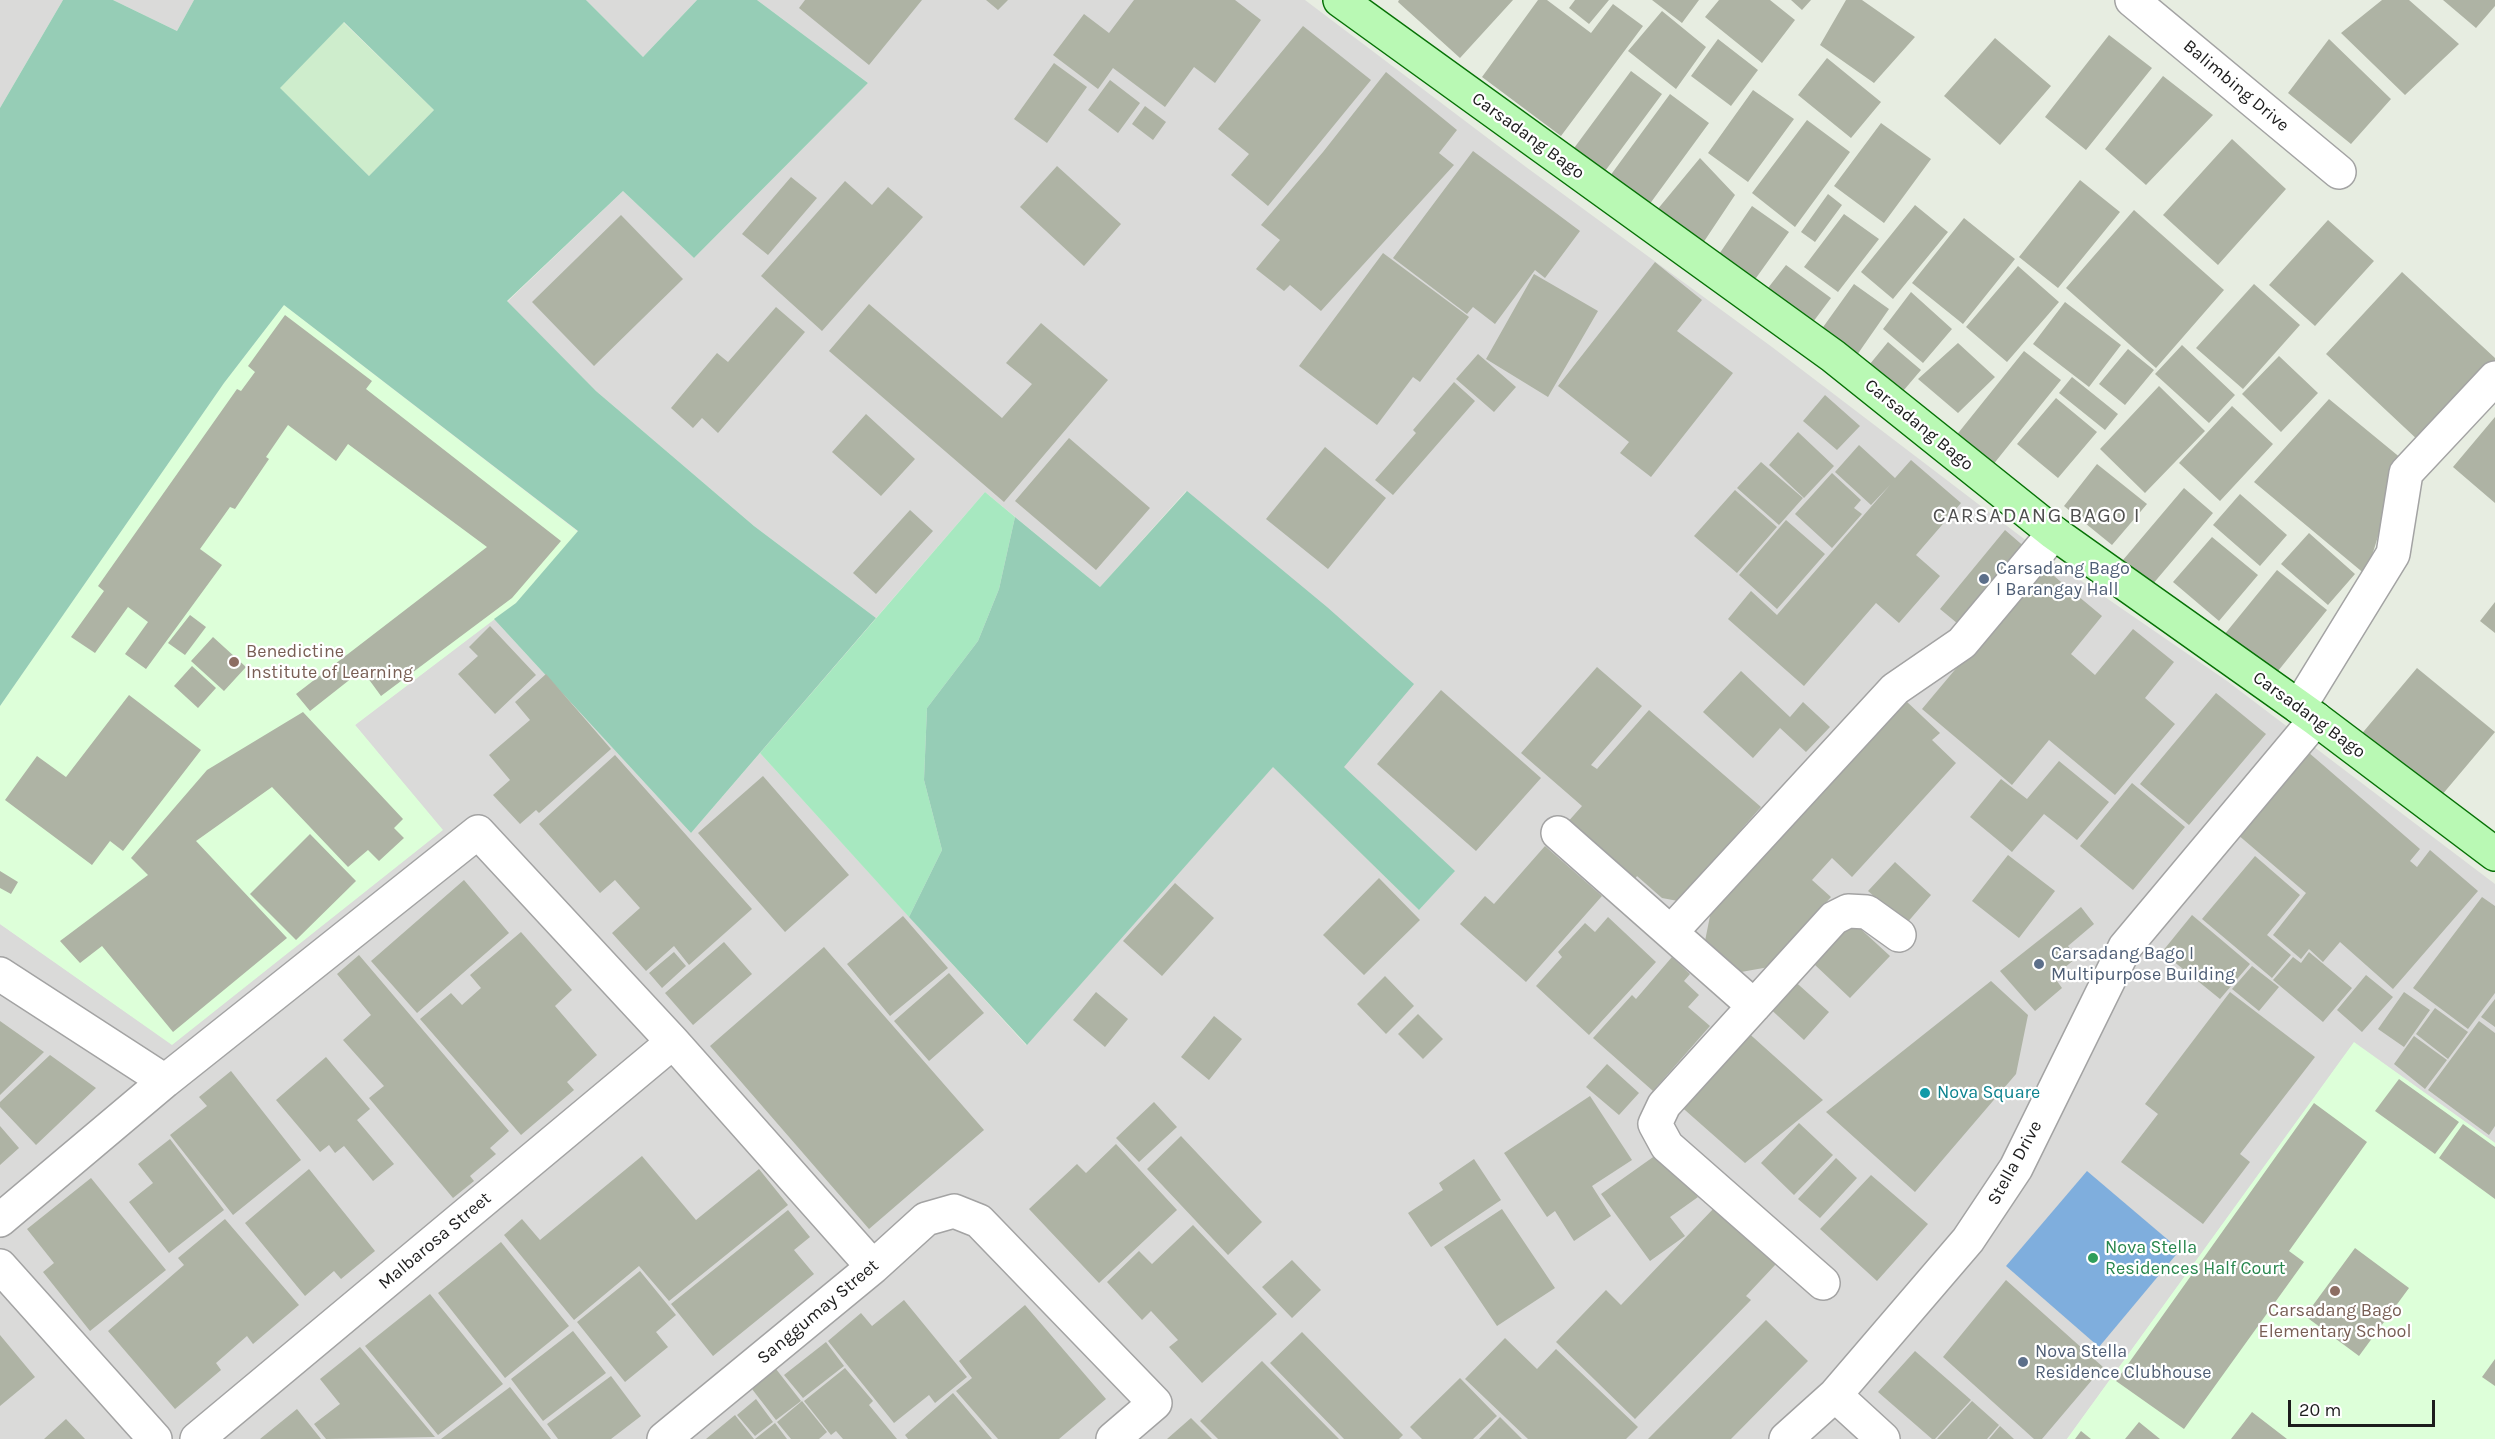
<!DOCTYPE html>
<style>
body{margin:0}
#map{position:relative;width:2495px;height:1439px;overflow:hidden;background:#e7ede1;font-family:Karla,sans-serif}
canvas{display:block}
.scale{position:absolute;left:2288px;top:1400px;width:147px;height:27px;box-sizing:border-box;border:3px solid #1c1c1c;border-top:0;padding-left:8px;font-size:18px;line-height:21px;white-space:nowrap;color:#1c1c1c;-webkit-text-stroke:4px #fff;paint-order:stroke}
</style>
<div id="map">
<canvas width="2495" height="1439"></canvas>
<div class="scale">20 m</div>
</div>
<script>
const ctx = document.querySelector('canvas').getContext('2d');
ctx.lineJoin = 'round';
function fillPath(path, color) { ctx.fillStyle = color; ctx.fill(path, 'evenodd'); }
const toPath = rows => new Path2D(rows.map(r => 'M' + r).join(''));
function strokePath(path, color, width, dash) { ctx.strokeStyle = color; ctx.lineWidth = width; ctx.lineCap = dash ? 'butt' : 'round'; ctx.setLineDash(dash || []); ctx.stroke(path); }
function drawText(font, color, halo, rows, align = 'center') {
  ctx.font = font + ' Karla,sans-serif'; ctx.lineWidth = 4.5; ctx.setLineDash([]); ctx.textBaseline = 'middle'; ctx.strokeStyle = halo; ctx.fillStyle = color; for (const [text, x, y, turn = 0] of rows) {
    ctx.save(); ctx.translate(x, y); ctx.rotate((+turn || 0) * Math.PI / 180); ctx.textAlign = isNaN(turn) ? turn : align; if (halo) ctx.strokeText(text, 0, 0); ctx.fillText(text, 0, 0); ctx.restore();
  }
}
fillPath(toPath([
 [0,0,63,0,0,108],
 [113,0,194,0,177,31],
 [586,0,697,0,643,57],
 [757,0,1305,0,1526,167,1772,347,2057,564,2227,681,2495,884,2495,1143,2354,1043,2067,1439,0,1439,0,924,172,1044,442,830,355,725,494,619,691,833,760,753,1026,1045,1273,766,1419,910,1454,871,1343,767,1186,491,1100,587,985,492,876,618,754,526,596,391,507,302,623,191,694,258,868,83]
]), '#dadad9');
fillPath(toPath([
 [284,305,578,532,516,603,355,725,443,830,172,1045,0,924,0,706,224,383],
 [2354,1042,2495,1143,2495,1439,2067,1439]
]), '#ddffd9');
fillPath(toPath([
 [343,22,434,110,369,176,279,88]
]), '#ceedcc');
fillPath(toPath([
 [985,492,1015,517,999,589,978,641,927,708,924,780,942,850,909,917,760,753]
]), '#a7e8c0');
fillPath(toPath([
 [63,0,113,0,177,31,194,0,586,0,643,57,697,0,757,0,868,83,694,258,623,191,507,301,596,391,754,526,876,618,691,833,494,619,516,603,578,531,284,305,224,383,0,706,0,108],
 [344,22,434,110,369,176,280,88],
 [1187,491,1327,607,1414,684,1344,767,1455,871,1419,910,1273,767,1027,1045,909,917,942,850,924,780,927,708,978,641,999,589,1015,517,1100,587]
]), '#96cdb6');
fillPath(toPath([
 [2087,1171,2180,1250,2099,1347,2006,1266]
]), '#7faedd');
fillPath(toPath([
 [805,0,922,0,869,65,799,8],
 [986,0,1008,0,998,10],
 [1134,0,1235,0,1261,20,1215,83,1194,67,1165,107,1113,68,1098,89,1053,55,1084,14,1109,33],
 [1399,0,1513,0,1460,58,1398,2],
 [1538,0,1547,0,1591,33,1613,4,1643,26,1561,136,1482,77],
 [1575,0,1609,0,1589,24,1569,8],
 [1652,0,1699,0,1682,23],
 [1719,0,1770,0,1795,20,1762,63,1705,17],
 [1791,0,1811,0,1802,10],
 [1846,0,1862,0,1915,37,1874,83,1820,45],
 [2382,0,2409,0,2459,44,2405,95,2341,33],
 [2443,0,2495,0,2495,6,2476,28],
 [1662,11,1706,47,1676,89,1628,51],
 [1303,26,1371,80,1268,206,1231,175,1249,154,1218,129],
 [2109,35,2152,68,2086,150,2045,117],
 [1995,38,2051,86,2000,145,1944,96],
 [1718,39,1758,70,1731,106,1691,76],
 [2329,39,2391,99,2351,144,2288,93],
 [1827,58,1881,102,1851,138,1798,95],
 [1054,63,1087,87,1047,143,1014,119],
 [1631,71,1662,94,1597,182,1566,159],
 [1386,72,1457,130,1439,153,1454,165,1321,311,1290,285,1284,291,1256,269,1280,240,1261,225,1323,152],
 [2163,76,2213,115,2146,185,2105,149],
 [1110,80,1140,103,1118,133,1088,110],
 [1753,90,1794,119,1748,182,1708,153],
 [1670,94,1709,123,1649,205,1610,176],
 [1145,106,1166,122,1153,140,1132,124],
 [1807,120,1850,152,1795,227,1752,193],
 [1881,123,1931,159,1884,223,1834,186],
 [2232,139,2286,189,2218,265,2163,215],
 [1473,151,1580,231,1545,278,1535,270,1495,324,1473,307,1467,314,1393,258],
 [1700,158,1735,195,1701,246,1657,210],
 [1057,166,1121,224,1084,266,1020,207],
 [791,177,817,198,768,255,742,234],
 [2080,180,2120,212,2058,288,2019,257],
 [845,181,872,205,888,187,923,217,822,331,761,276],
 [1828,194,1842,205,1815,242,1801,232],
 [1915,205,1948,232,1893,299,1861,272],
 [1752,206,1789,232,1751,285,1715,260],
 [2134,210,2224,290,2156,368,2066,288],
 [1844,214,1879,239,1838,292,1804,267],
 [621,215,683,279,594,366,532,302],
 [1964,218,2015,259,1963,324,1912,283],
 [2328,220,2374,261,2315,326,2269,285],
 [1383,253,1469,317,1420,382,1413,377,1377,425,1299,366],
 [1655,262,1702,300,1677,331,1733,373,1651,477,1620,453,1629,442,1558,386],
 [1786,265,1831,298,1813,322,1768,288],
 [2018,266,2059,302,2007,362,1966,327],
 [2402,272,2495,358,2495,362,2420,442,2326,354],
 [1534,274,1598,311,1548,397,1486,359],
 [1854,284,1889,309,1857,355,1821,330],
 [2254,284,2300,325,2243,389,2196,348],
 [1911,292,1952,329,1923,363,1883,329],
 [2065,302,2121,345,2089,387,2033,344],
 [869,304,1002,418,1032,384,1006,363,1041,323,1108,380,1004,502,829,351],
 [776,307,805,332,718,433,702,418,693,428,671,408,717,353,728,362],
 [285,315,372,381,366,389,561,541,512,598,381,696,362,670,310,711,296,694,487,547,348,444,336,461,288,425,266,457,269,459,235,509,230,507,200,549,222,565,146,669,125,654,148,622,128,607,95,653,71,637,104,591,98,586,237,389,241,391,255,372,248,366],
 [1888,342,1921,370,1898,397,1865,370],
 [1958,343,1995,377,1958,413,1918,379],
 [2182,345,2235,395,2209,423,2155,374],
 [2128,349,2154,370,2125,405,2099,384],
 [2024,351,2061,380,1992,466,1955,437],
 [1478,354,1516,387,1494,412,1456,379],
 [2279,356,2318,393,2281,432,2242,394],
 [2072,377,2118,414,2105,430,2059,393],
 [1454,382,1475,401,1393,495,1375,480,1416,433,1413,430],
 [2159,386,2205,431,2145,493,2100,449],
 [1825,395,1860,426,1837,450,1803,421],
 [2056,398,2097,432,2058,478,2017,444],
 [2329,399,2402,459,2366,575,2254,482],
 [2232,406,2273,444,2220,501,2179,463],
 [866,414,915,459,881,496,832,452],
 [2495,417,2495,503,2453,467],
 [1798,432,1834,466,1804,498,1769,465],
 [1069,438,1150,508,1096,570,1015,501],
 [1859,445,1895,478,1911,460,1961,503,1916,555,1940,576,1899,623,1876,603,1804,686,1728,619,1751,591,1777,615,1890,485,1871,505,1835,472],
 [1325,447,1386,498,1328,569,1266,519],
 [1761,462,1803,498,1779,525,1737,488],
 [2097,464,2147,504,2112,545,2064,506],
 [1832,473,1861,500,1854,508,1862,514,1832,548,1795,514],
 [2184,488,2213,513,2152,585,2123,560],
 [1735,490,1777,527,1737,573,1694,536],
 [2240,494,2287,535,2260,566,2213,525],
 [910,510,933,531,876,594,853,573],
 [1786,520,1825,554,1777,609,1739,575],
 [2005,530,2027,549,1963,628,1940,609],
 [2309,533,2355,574,2328,605,2281,564],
 [2212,537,2258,575,2219,621,2173,582],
 [2042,566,2102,616,2071,654,2095,675,2133,629,2174,662,2145,698,2175,724,2115,795,2049,740,2012,785,1922,709],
 [2277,570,2327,610,2274,676,2224,635],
 [2495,602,2495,633,2480,621],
 [190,615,206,627,185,655,168,643],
 [490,626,536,675,495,714,458,674,478,656,469,647],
 [213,637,246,667,224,691,191,661],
 [192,666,216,688,198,708,174,686],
 [1597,667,1642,706,1591,765,1597,769,1649,710,1761,807,1678,901,1662,898,1637,876,1635,879,1566,824,1582,806,1521,753],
 [2417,668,2495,732,2436,802,2359,737],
 [1741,671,1790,717,1803,702,1830,727,1806,752,1780,728,1753,758,1703,712],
 [546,674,611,749,539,813,536,810,520,824,493,795,510,780,489,755,530,720,515,702],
 [1441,690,1541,778,1476,851,1377,764],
 [2216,693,2266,734,2189,825,2140,784],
 [129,695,201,750,123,851,110,841,92,865,5,800,37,756,66,777],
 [1905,700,1940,733,1932,740,1956,763,1852,877,1832,858,1812,880,1831,897,1769,967,1741,972,1705,941,1711,911],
 [303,712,403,819,394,828,404,838,379,861,368,850,348,867,272,787,196,841,287,938,173,1032,102,946,80,963,60,941,148,875,131,858,207,770],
 [2308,752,2420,849,2410,861,2417,867,2430,850,2478,891,2393,989,2340,942,2323,962,2309,949,2301,959,2273,935,2306,893,2237,834],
 [615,755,752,909,689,965,674,946,646,971,612,933,640,908,615,880,600,893,539,824],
 [2059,761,2109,802,2077,840,2044,814,2012,852,1970,817,2001,779,2027,799],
 [763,776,849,875,785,932,698,833],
 [2132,783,2185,827,2133,890,2080,846],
 [310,834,356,881,296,940,250,894],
 [1545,846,1602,896,1526,982,1460,924,1485,896,1494,904],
 [2008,855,2055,891,2019,938,1972,901],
 [2255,856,2300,895,2267,935,2291,955,2272,978,2202,919],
 [1895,862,1931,895,1906,924,1868,891],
 [0,871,18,882,11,894,0,888],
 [1379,878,1420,920,1364,975,1323,935],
 [464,880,509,933,417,1013,371,961],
 [1175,883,1214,918,1162,976,1123,941],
 [2482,897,2495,906,2495,993,2468,1029,2413,988],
 [2081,907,2094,924,2068,946,2077,957,2054,977,2062,988,2035,1011,2000,971],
 [2192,915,2250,964,2220,999,2162,952],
 [903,916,948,968,890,1016,847,964],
 [1608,917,1656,962,1589,1035,1536,986,1562,957,1558,952,1585,923,1595,932],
 [1853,922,1890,956,1850,998,1814,964],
 [521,932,572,990,555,1006,597,1055,567,1082,574,1090,521,1135,420,1019,451,993,462,1005,481,988,470,975],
 [724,942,752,974,693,1025,665,993],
 [824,947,984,1130,869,1229,710,1046],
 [674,952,686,966,662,988,649,973],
 [2309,952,2352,988,2323,1022,2273,980,2293,957,2301,963],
 [359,955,509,1131,490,1148,496,1154,470,1176,474,1181,453,1198,369,1098,384,1086,343,1040,371,1015,337,974],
 [1672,957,1690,974,1684,981,1699,995,1688,1007,1710,1026,1653,1091,1593,1038,1632,995,1636,999],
 [2252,966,2279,987,2259,1011,2232,989],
 [949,973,984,1013,929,1061,894,1021],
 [2366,975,2393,997,2362,1032,2337,1010],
 [1385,976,1414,1006,1386,1034,1357,1004],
 [1790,977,1829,1012,1804,1040,1765,1004],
 [1991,981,2028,1015,2016,1074,1915,1192,1826,1112],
 [1096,992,1128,1019,1105,1047,1073,1020],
 [2230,992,2315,1057,2240,1154,2250,1162,2203,1224,2121,1162,2158,1114,2145,1104],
 [2404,992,2430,1010,2404,1047,2378,1029],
 [2495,999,2495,1027,2481,1017],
 [2435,1008,2468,1032,2448,1059,2416,1034],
 [1418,1014,1443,1039,1423,1059,1398,1034],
 [1214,1016,1242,1039,1209,1080,1181,1057],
 [0,1021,44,1052,0,1095],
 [2479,1021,2495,1033,2495,1126,2489,1135,2428,1090],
 [1744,1029,1823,1100,1745,1163,1677,1103],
 [2414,1036,2447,1060,2425,1089,2394,1064],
 [50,1055,96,1088,36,1145,0,1107,0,1102],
 [326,1057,370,1109,357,1120,394,1164,373,1181,344,1146,335,1153,329,1145,320,1152,276,1100],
 [1607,1064,1639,1093,1619,1115,1586,1087],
 [231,1071,301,1160,233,1215,170,1135,207,1106,199,1097],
 [2399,1079,2459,1122,2435,1154,2375,1111],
 [1590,1096,1632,1160,1592,1186,1611,1216,1574,1241,1555,1211,1547,1217,1504,1153],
 [1154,1102,1177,1127,1139,1162,1116,1138],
 [2314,1103,2367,1142,2289,1251,2304,1262,2184,1429,2116,1381],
 [1799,1123,1833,1155,1794,1195,1761,1163],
 [2463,1124,2495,1147,2495,1199,2439,1158],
 [0,1126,19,1148,0,1165],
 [1181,1136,1262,1222,1228,1255,1147,1169],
 [170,1139,224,1210,169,1253,129,1202,153,1183,138,1164],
 [1116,1144,1177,1210,1099,1283,1029,1209,1077,1164,1086,1173],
 [1656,1155,1698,1197,1670,1217,1685,1236,1650,1261,1601,1194],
 [642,1156,696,1220,759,1169,788,1205,669,1301,639,1266,574,1320,504,1235,522,1219,540,1240],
 [1836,1158,1857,1178,1820,1218,1798,1199],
 [1474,1159,1501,1200,1431,1247,1408,1213,1443,1190,1439,1183],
 [309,1169,375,1251,341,1279,334,1271,305,1296,245,1223],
 [1871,1175,1928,1224,1877,1281,1820,1229],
 [91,1178,166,1270,90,1331,43,1272,54,1263,27,1229],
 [1715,1207,1776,1264,1746,1296,1751,1300,1635,1419,1556,1342,1606,1290,1621,1305],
 [1502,1209,1555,1288,1497,1326,1444,1247],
 [788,1210,810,1237,794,1250,814,1274,713,1356,671,1304],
 [225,1219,299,1305,253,1344,247,1336,216,1363,221,1370,175,1409,108,1331,184,1265,178,1258],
 [1193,1225,1277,1314,1202,1383,1169,1347,1178,1340,1151,1311,1142,1320,1107,1282,1139,1251,1152,1264],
 [501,1242,569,1326,505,1378,438,1293],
 [2355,1248,2409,1288,2359,1356,2305,1316],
 [1292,1260,1321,1290,1292,1318,1262,1287],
 [640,1271,676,1315,656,1332,668,1347,625,1382,577,1322],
 [2006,1280,2103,1367,2042,1439,2034,1439,1943,1357],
 [430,1294,503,1384,438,1435,365,1346],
 [904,1300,967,1377,935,1403,929,1395,894,1423,828,1341,861,1313,872,1326],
 [1025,1305,1106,1399,1059,1439,998,1439,956,1391,972,1378,959,1361],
 [1766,1320,1808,1361,1731,1439,1648,1439],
 [573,1331,606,1373,543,1421,511,1379],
 [1302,1332,1403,1435,1399,1439,1344,1439,1270,1363],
 [0,1335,35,1377,0,1406],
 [1505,1338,1537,1369,1556,1349,1638,1427,1626,1439,1528,1439,1465,1379],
 [826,1342,844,1366,803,1398,784,1375],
 [360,1347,435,1437,326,1439,314,1424,340,1404,320,1379],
 [1915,1351,1971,1400,1935,1439,1932,1439,1878,1392],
 [2495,1359,2495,1386,2482,1377],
 [1262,1361,1339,1439,1218,1439,1200,1421],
 [845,1368,873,1401,869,1405,897,1439,843,1439,836,1431,831,1435,804,1401],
 [776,1369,801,1401,776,1420,752,1389],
 [611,1376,641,1416,611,1439,558,1439,547,1424],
 [1460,1378,1497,1416,1473,1439,1422,1439,1410,1427],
 [510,1387,551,1439,441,1439],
 [953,1393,992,1439,908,1439,905,1435],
 [756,1399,773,1422,755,1436,737,1415],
 [802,1401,827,1432,819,1439,791,1439,777,1422],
 [1972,1401,1999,1425,1987,1439,1937,1439],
 [297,1409,321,1439,260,1439],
 [2252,1412,2287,1439,2231,1439],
 [735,1415,754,1439,706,1439],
 [1500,1417,1522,1439,1479,1439],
 [1191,1418,1212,1439,1167,1439],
 [66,1419,85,1439,44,1439],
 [2139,1422,2160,1439,2125,1439],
 [775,1423,787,1439,755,1439],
 [2000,1426,2014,1439,1989,1439],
 [2081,1431,2091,1439,2075,1439]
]), '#aeb3a4');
const street = toPath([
 [2132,0,2339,172],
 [2299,707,2393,554,2406,473,2495,378],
 [1558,833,1754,1006],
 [1671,932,1895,689,1962,643,2054,533],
 [0,974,165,1081],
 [0,1220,165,1081,478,832,673,1042,873,1267],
 [0,1266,155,1439],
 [1823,1283,1667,1146,1655,1124,1664,1105,1834,918,1848,911,1867,912,1899,935],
 [1835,1395,1883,1439],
 [197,1439,673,1042],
 [664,1439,873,1267,926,1219,954,1211,979,1221,1155,1403,1113,1439],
 [1786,1439,1835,1395,1968,1240,2016,1168,2125,947,2316,719]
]);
const secondary = toPath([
 [1340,0,1833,356,2054,533,2316,719,2495,854]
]);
strokePath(street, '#a3a3a3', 36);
strokePath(secondary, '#067105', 36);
strokePath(street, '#fff', 33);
strokePath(secondary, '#b9f9b4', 33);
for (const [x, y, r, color] of [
 [1984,579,6,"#5c6f8a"],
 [234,662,6,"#8d6e63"],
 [2039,964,6,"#5c6f8a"],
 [1925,1093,6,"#0f9aa8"],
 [2093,1258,6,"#2e9e5b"],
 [2335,1291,6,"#8d6e63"],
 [2023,1362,6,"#5c6f8a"]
]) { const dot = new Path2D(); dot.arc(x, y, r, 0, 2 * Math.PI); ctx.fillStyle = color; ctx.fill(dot); strokePath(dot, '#fff', 2); }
drawText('18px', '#1c1c1c', '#fff', [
 ["Balimbing Drive",2236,86,40],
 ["Carsadang Bago",1528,136,36],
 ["Carsadang Bago",1919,425,39],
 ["Carsadang Bago",2309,715,36],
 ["Stella Drive",2015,1163,-61],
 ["Malbarosa Street",435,1241,-40],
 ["Sanggumay Street",818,1312,-40]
]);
drawText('18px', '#4e5e75', '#fff', [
 ["Carsadang Bago",1996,569],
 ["I Barangay Hall",1996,590],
 ["Carsadang Bago I",2051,954],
 ["Multipurpose Building",2051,975],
 ["Nova Stella",2035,1352],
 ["Residence Clubhouse",2035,1373]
], 'left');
drawText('18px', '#785e54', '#fff', [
 ["Benedictine",246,652],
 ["Institute of Learning",246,673],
 ["Carsadang Bago",2335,1311,"center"],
 ["Elementary School",2335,1332,"center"]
], 'left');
drawText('18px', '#0d838f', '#fff', [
 ["Nova Square",1937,1093]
], 'left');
drawText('18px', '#27864d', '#fff', [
 ["Nova Stella",2105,1248],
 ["Residences Half Court",2105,1269]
], 'left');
ctx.letterSpacing = '1.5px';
drawText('21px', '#4f4f4f', '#fff', [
 ["CARSADANG BAGO I",2037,516]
]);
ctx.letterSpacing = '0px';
</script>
